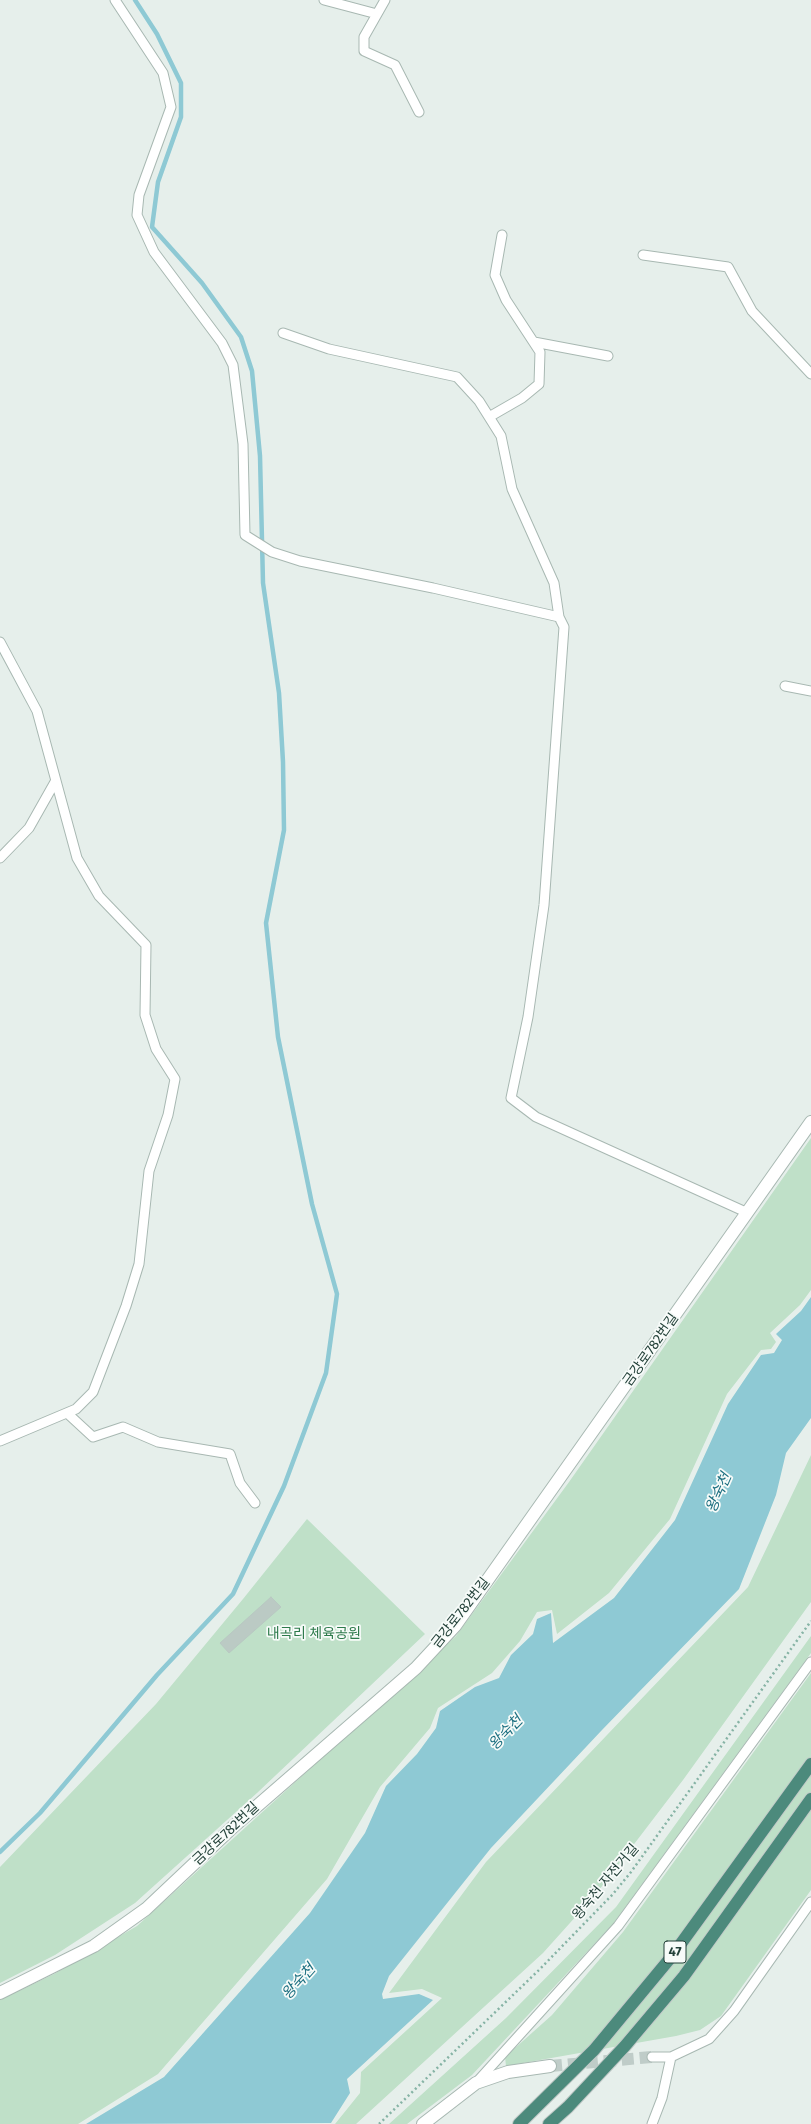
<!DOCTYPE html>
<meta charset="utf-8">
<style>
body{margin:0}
canvas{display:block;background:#e6efeb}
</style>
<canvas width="811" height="2124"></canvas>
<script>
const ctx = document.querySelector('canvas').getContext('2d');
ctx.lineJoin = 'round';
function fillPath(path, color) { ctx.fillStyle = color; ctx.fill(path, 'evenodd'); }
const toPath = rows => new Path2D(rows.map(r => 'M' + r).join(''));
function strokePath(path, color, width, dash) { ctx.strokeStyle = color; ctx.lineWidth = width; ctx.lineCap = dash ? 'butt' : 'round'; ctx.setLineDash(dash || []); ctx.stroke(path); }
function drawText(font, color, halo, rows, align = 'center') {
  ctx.font = font + ' "Fira Sans","Noto Sans KR",sans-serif'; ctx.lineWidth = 3.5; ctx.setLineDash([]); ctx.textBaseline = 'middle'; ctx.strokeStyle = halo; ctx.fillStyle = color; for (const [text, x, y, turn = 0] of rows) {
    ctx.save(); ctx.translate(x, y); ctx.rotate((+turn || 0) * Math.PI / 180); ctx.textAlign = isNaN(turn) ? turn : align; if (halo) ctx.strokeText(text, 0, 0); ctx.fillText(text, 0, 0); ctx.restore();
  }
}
fillPath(toPath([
 [811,1138,811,1290,800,1305,770,1333,776,1342,771,1349,761,1350,727,1394,670,1519,609,1593,557,1634,552,1610,537,1612,520,1641,492,1673,438,1708,430,1728,380,1787,327,1879,158,2074,78,2124,0,2124,0,2000,54,1974,137,1926,456,1636,569,1482],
 [811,1455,811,1602,683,1780,596,1894,543,1953,356,2124,335,2124,360,2093,361,2072,442,1998,422,1989,389,1993,486,1862,748,1587],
 [307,1519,425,1634,257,1793,135,1903,55,1955,0,1983,0,1867,156,1704,243,1599],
 [811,1636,811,1653,613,1924,472,2075,407,2124,389,2124,506,2018,616,1907],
 [811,1673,811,1890,721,2016,700,2030,676,2036,506,2066,505,2057,552,2015,623,1932]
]), '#bfe0c8');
fillPath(toPath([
 [811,1297,811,1418,786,1453,776,1495,739,1589,602,1730,491,1848,389,1976,382,1994,383,1999,419,1994,433,2000,347,2079,350,2093,331,2123,86,2124,164,2077,310,1913,365,1833,386,1786,417,1754,436,1728,440,1711,475,1687,499,1678,511,1655,533,1634,537,1619,551,1613,553,1643,614,1598,675,1520,728,1404,761,1355,774,1353,782,1340,776,1334,801,1311]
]), '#8ec9d4');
strokePath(toPath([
 [0,1852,40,1813,157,1675,233,1594,284,1486,326,1373,337,1294,312,1204,278,1037,266,923,284,830,283,762,279,693,263,583,260,456,252,371,241,337,202,283,152,227,158,182,181,117,181,83,157,34,135,0]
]), '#8ec9d4', 4.5);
const building = toPath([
 [271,1597,281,1607,229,1653,220,1643,271,1597]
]);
fillPath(building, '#bbcac4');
strokePath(building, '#b8c9c2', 1);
strokePath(toPath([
 [550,2066,652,2057]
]), '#bfccc8', 12, [12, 6]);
const service = toPath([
 [115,0,163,73,171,107,139,195,137,215,154,252,222,343,233,365,243,444,245,535,272,552,300,561,433,588,559,617,564,627,544,905,528,1017,511,1098,536,1117,748,1213],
 [324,0,377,14],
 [385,0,364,37,364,51,395,65,419,112],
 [643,255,728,267,752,311,811,374],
 [283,333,329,349,457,377,479,401,501,436,512,489,554,583,559,617],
 [534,342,608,356],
 [489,417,522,398,539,384,540,352,506,300,495,275,502,235],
 [0,642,37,711,77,858,99,896,146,945,145,1015,156,1049,175,1079,168,1115,149,1171,139,1264,126,1306,93,1392,76,1409,0,1441],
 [785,686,811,691],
 [0,858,29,828,55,782],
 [67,1413,93,1437,123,1427,158,1442,230,1454,240,1483,255,1503],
 [652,2057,671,2057,709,2039,734,2011,811,1902],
 [476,2083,618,1926,811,1662],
 [652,2124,662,2098,671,2057]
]);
const minor = toPath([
 [0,1993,94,1946,146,1909,234,1826,416,1668,455,1626,811,1122],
 [423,2124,476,2083,508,2072,550,2066]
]);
const trunk = toPath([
 [519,2124,594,2050,672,1956,811,1764],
 [549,2124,568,2107,625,2046,684,1976,811,1799]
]);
strokePath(service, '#a8b8b2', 11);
strokePath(minor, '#a8b8b2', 14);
strokePath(trunk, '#c2cac8', 14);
strokePath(toPath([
 [379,2124,540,1969,613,1894,631,1872,811,1621]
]), '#86b3a5', 2.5, [2, 3]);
strokePath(service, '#fff', 9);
strokePath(minor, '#fff', 12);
strokePath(trunk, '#4c8a7c', 12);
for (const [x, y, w] of [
 [675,1952,22]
]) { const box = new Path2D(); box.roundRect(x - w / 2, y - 11, w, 22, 3); ctx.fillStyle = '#f7fbf9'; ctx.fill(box); strokePath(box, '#24423a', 1); }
drawText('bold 13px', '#24423a', null, [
 ["47",675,1952]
]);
drawText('14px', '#24423a', '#f7fbf9', [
 ["금강로782번길",651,1350,-55],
 ["금강로782번길",461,1613,-52],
 ["금강로782번길",226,1834,-43],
 ["왕숙천 자전거길",606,1882,-50]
]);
drawText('14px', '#2d7a4b', '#f7fbf9', [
 ["내곡리 체육공원",314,1634]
]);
drawText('italic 15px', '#1c6f80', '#f7fbf9', [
 ["왕숙천",719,1493,-66],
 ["왕숙천",506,1733,-46],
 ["왕숙천",299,1982,-48]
]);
</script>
